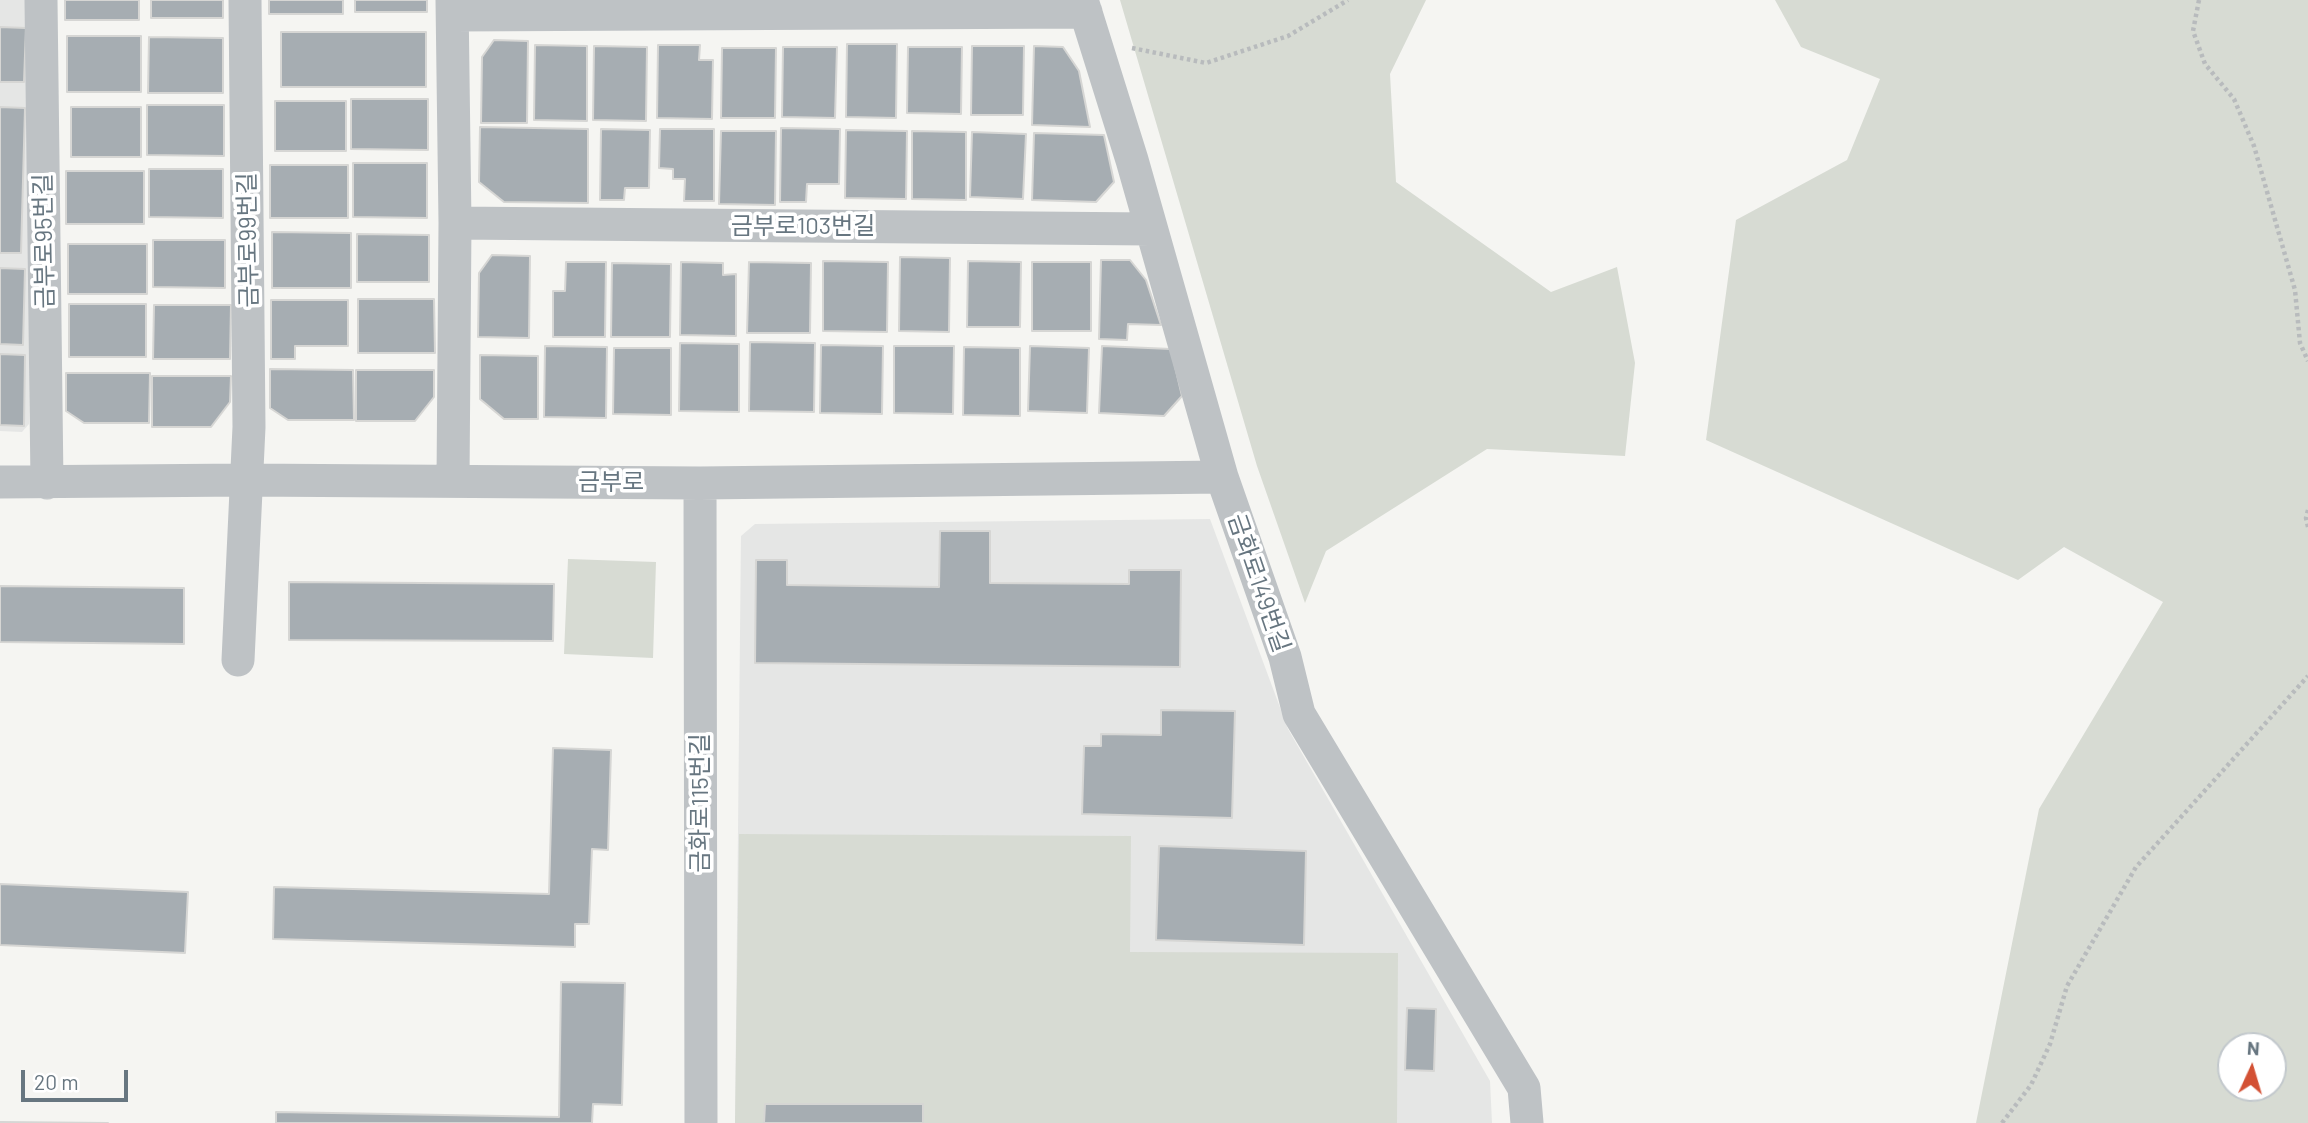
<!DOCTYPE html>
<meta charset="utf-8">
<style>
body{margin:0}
#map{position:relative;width:2308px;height:1123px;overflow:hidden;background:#f5f5f2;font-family:Barlow,sans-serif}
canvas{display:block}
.north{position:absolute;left:2217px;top:1032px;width:70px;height:70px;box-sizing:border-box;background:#fff;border:2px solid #c2c8cc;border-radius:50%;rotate:4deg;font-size:19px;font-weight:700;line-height:28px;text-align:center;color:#677680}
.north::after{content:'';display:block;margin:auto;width:24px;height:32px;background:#d35134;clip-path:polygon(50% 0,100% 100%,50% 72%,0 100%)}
.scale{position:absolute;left:21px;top:1070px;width:107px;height:32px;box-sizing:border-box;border:4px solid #677680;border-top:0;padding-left:9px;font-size:21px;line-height:24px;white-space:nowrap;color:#677680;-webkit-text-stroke:5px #fff;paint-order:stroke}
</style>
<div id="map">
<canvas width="2308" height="1123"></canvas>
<div class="north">N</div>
<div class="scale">20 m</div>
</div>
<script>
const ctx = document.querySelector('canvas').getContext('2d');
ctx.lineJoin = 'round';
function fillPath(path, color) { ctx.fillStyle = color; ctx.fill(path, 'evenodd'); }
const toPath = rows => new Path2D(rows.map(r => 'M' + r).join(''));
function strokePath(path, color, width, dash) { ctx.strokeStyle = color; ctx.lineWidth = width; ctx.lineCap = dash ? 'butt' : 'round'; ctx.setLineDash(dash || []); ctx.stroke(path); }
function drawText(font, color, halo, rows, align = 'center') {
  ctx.font = font + ' Barlow,"Noto Sans KR",sans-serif'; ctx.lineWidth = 7; ctx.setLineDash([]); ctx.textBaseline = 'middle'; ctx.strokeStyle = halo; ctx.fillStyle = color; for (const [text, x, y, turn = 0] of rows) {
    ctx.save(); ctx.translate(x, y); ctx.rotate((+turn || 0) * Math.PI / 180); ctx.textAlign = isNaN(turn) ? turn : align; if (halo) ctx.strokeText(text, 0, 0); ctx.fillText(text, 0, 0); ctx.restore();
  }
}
fillPath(toPath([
 [0,0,27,0,30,114,29,424,22,432,0,431],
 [1210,519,1288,729,1490,1081,1492,1123,735,1123,741,536,755,524]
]), '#e5e6e5');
fillPath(toPath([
 [1120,0,1426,0,1390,74,1396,182,1551,292,1617,267,1635,363,1625,456,1487,449,1326,551,1305,603,1257,466],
 [1775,0,2308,0,2308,1123,1976,1123,2039,809,2163,602,2064,547,2018,580,1706,440,1736,220,1847,160,1880,79,1801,47],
 [2231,1046,2273,1046,2273,1088,2231,1088],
 [568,559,656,562,653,658,564,654],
 [739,834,1131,836,1130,952,1398,953,1397,1123,735,1123]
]), '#d7dbd3');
const building = toPath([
 [65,0,139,0,139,20,65,20,65,0],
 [151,0,223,0,223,18,151,18,151,0],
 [269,0,343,0,343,14,269,14,269,0],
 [355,0,427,0,427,12,355,12,355,0],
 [0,27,26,28,24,82,0,82,0,27],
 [281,32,426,32,426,87,281,87,281,32],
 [67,36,141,36,141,92,67,92,67,36],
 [149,37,223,38,223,93,148,93,149,37],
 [494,40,528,41,527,123,481,123,482,57,494,40],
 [847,44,897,44,896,118,846,117,847,44],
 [535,45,587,46,587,121,534,120,535,45],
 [658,45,700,45,699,60,713,60,712,119,657,118,658,45],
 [594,46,647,47,646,121,593,120,594,46],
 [972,46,1024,46,1023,115,971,115,972,46],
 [1034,46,1063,47,1079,71,1090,127,1032,125,1034,46],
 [783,47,837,47,835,118,782,117,783,47],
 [908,47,962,47,961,114,907,113,908,47],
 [722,48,776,48,775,118,721,118,722,48],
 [351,99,428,99,428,150,351,149,351,99],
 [275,101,346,101,346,151,275,151,275,101],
 [147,105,224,105,224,156,147,155,147,105],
 [0,107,25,108,21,253,0,253,0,107],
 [71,107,141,107,141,157,71,157,71,107],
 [480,127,588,129,588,203,504,202,479,182,480,127],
 [781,128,840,129,839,184,807,184,806,202,780,202,781,128],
 [601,129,650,130,649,188,625,188,624,200,600,200,601,129],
 [660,129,714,129,714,201,684,201,685,179,673,179,673,169,659,168,660,129],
 [846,130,907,131,906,199,845,198,846,130],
 [721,131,776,131,775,205,719,204,721,131],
 [912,131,966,132,966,200,912,199,912,131],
 [972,132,1026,134,1023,199,970,197,972,132],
 [1034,133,1104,135,1114,182,1096,202,1032,200,1034,133],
 [353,163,427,163,427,218,353,217,353,163],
 [270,165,348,165,348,218,270,218,270,165],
 [149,169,223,169,223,218,149,217,149,169],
 [66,171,144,171,144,224,66,224,66,171],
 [272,232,351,233,351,288,272,288,272,232],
 [357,234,429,235,429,282,357,282,357,234],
 [153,240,225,240,225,288,153,287,153,240],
 [68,244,147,244,147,294,68,294,68,244],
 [492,255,530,256,529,338,478,337,479,273,492,255],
 [900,257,950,258,949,332,899,331,900,257],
 [1101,260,1130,260,1146,280,1161,325,1128,324,1127,340,1099,339,1101,260],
 [823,261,888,262,887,332,823,331,823,261],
 [968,261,1021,262,1020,327,967,327,968,261],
 [566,262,606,262,605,337,553,337,553,291,565,291,566,262],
 [681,262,723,263,723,275,736,274,736,336,680,335,681,262],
 [749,262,811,263,810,333,747,333,749,262],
 [1032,262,1091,262,1091,331,1032,331,1032,262],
 [612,263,671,264,670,337,611,337,612,263],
 [0,268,25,269,23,345,0,344,0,268],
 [358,299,434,299,435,353,358,353,358,299],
 [271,300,348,300,348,346,295,346,295,359,271,359,271,300],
 [69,304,146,304,146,357,69,357,69,304],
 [154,305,231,305,230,359,153,359,154,305],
 [750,342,815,343,814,412,749,411,750,342],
 [680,343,739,344,739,412,679,411,680,343],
 [821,345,883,346,882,414,820,413,821,345],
 [545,346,607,347,606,418,544,417,545,346],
 [894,346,954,346,953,414,894,413,894,346],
 [1030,346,1089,348,1087,413,1028,411,1030,346],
 [1102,346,1171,349,1182,396,1164,416,1099,413,1102,346],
 [964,347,1020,348,1020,416,963,415,964,347],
 [614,348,671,348,671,415,613,414,614,348],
 [0,354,25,355,24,426,0,425,0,354],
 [480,355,538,356,538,419,504,419,480,399,480,355],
 [270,369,353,370,354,420,288,420,270,408,270,369],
 [356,370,434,370,434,397,415,421,356,421,356,370],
 [66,373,150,373,149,423,84,423,66,411,66,373],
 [152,376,231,376,230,402,211,427,152,427,152,376],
 [940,531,990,531,990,583,1129,584,1129,570,1181,570,1180,667,755,663,756,560,787,560,787,585,939,587,940,531],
 [289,582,554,584,553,641,289,640,289,582],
 [0,586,184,588,184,644,0,642,0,586],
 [1161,710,1235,711,1232,818,1082,814,1084,746,1101,746,1101,734,1161,735,1161,710],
 [553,748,611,750,608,850,592,849,589,924,575,924,575,947,273,939,274,887,549,894,553,748],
 [1159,846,1306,851,1304,945,1156,940,1159,846],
 [0,884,188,892,185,953,0,945,0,884],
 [561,982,625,983,622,1105,593,1104,592,1123,276,1123,276,1112,559,1117,561,982],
 [1407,1008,1436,1009,1434,1071,1405,1070,1407,1008],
 [765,1104,923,1104,923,1123,764,1123,765,1104],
 [0,1122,108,1123,0,1123,0,1122]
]);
fillPath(building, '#a6adb2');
strokePath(building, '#d6d6d4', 2);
strokePath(toPath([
 [2199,0,2193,31,2205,64,2234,99,2254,146,2295,290,2300,343,2308,361],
 [1132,48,1206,63,1288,36,1348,0],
 [2308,510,2306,518,2308,527],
 [2002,1123,2031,1085,2050,1044,2067,986,2136,867,2308,676]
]), '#b8bbbd', 4.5, [3.5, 3.5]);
strokePath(toPath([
 [41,0,47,483],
 [452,0,455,223,453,481],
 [1082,0,1132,160,1222,477,1285,657,1299,714,1524,1088,1527,1123],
 [453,15,1086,12],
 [455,223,1151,229],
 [0,482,245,480,700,483,1222,477],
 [700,483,701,1123],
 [238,660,249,427,245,0]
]), '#bec2c5', 33);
drawText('24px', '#677680', '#fff', [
 ["금부로103번길",803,226],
 ["금부로99번길",248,240,-91],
 ["금부로95번길",44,241,-91],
 ["금부로",611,482],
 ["금화로149번길",1259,583,71],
 ["금화로115번길",700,803,-90]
]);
</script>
